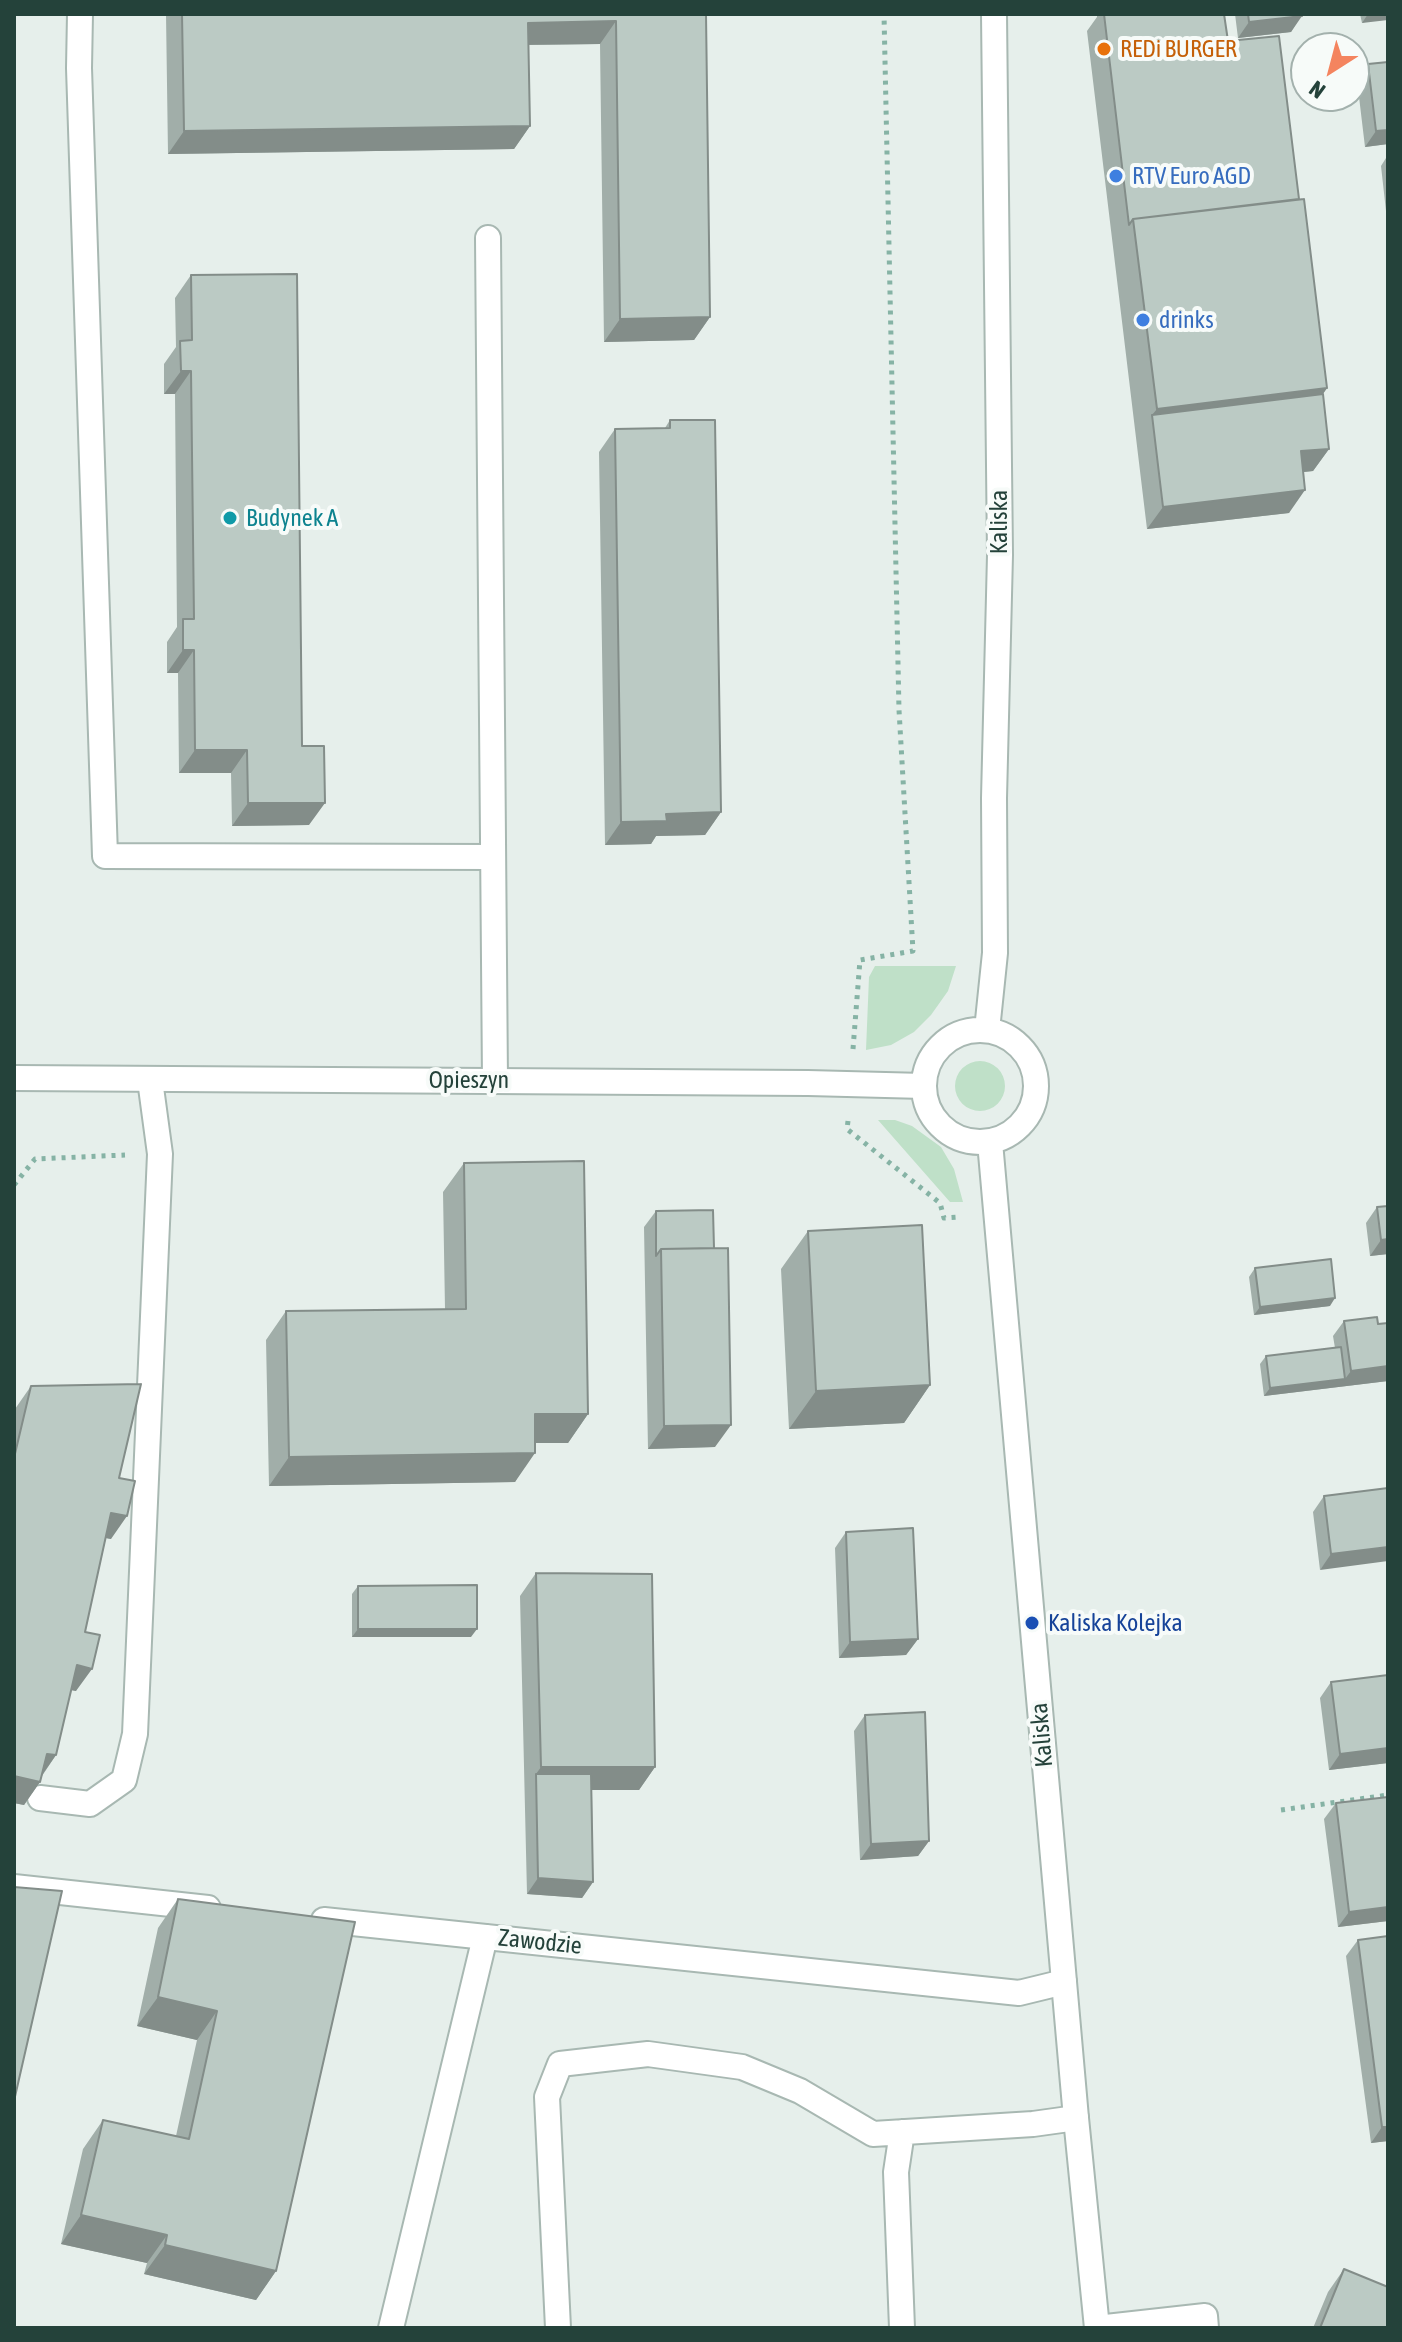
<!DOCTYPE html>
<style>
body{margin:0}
#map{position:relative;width:1402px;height:2342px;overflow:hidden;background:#e6efeb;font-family:"Asap Condensed",sans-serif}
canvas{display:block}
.frame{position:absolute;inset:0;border:16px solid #24423a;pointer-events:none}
.north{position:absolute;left:1290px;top:32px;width:80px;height:80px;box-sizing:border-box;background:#f7fbf9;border:2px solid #a3b1ad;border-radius:50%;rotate:216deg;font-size:22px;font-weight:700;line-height:32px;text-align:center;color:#24423a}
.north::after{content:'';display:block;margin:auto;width:28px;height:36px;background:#f4845f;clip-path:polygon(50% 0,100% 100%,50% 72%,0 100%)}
</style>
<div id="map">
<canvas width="1402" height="2342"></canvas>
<div class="frame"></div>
<div class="north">N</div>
</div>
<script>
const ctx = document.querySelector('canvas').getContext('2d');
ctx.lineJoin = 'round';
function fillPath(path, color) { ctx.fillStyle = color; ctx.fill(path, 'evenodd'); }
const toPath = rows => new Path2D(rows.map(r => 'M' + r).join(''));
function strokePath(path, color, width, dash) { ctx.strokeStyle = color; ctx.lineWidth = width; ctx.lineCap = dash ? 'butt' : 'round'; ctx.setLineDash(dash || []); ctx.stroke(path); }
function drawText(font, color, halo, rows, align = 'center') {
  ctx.font = font + ' "Asap Condensed",sans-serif'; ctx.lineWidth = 8; ctx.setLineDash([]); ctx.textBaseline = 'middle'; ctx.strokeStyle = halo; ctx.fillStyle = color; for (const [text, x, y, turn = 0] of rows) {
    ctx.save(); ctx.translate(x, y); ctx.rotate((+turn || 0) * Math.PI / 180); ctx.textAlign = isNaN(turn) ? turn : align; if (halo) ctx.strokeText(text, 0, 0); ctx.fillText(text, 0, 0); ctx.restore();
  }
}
fillPath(toPath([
 [875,966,956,966,948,991,931,1015,914,1032,891,1045,866,1050,869,977],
 '955 1086a25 25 0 1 1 50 0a25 25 0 1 1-50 0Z',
 [878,1120,895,1120,912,1126,941,1147,954,1169,963,1202,950,1202]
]), '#bfe0c8');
const service = toPath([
 [80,14,79,68,105,856,493,857],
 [488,238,495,1080],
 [40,1798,90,1804,124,1780,135,1734,160,1154,150,1080],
 [902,2132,896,2172,902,2328],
 [391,2328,485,1937],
 [558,2328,547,2097,560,2064,648,2054,742,2067,800,2091,873,2134,1033,2124,1076,2118],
 [1097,2328,1205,2316,1206,2328]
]);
const minor = toPath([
 [14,1887,208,1908],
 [324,1920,1019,1993,1064,1982]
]);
const tertiary = toPath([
 '924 1086a56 56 0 1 1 112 0a56 56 0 1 1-112 0Z',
 [987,1030,995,953,994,798,1000,555,994,14],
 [14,1078,808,1083,924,1086],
 [990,1142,1076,2118,1097,2328]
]);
strokePath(service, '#a8b8b2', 28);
strokePath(minor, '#a8b8b2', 28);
strokePath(tertiary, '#a8b8b2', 28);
strokePath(toPath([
 [853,1049,860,960,913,951,899,710,884,14],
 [848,1121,847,1129,940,1203,944,1218,959,1217],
 [14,1185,35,1159,125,1155],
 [1281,1810,1388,1795]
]), '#86b3a5', 5, [4, 6]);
strokePath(service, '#fff', 24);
strokePath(minor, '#fff', 24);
strokePath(tertiary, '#fff', 24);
fillPath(toPath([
 [166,14,706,14,710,317,694,340,604,342,600,44,528,45,530,126,514,149,168,154],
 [1097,14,1224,14,1228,41,1299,199,1327,388,1323,394,1329,449,1313,471,1303,472,1289,513,1147,529,1087,31,1097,17],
 [1235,14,1302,14,1291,32,1238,38],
 [1360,14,1388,14,1362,23],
 [1368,64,1388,144,1365,147,1357,80],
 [1386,158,1388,158,1388,229,1381,166],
 [191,275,302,746,309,825,232,826,231,773,179,773,178,673,167,673,167,642,177,627,175,394,164,394,164,364,176,347,175,298],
 [670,420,721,812,705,835,656,836,651,844,605,845,599,452,615,429,665,428],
 [464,1163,588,1414,568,1443,535,1443,515,1482,269,1486,266,1340,286,1311,445,1309,443,1192],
 [1388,1206,1388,1254,1370,1256,1366,1223,1377,1207],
 [656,1211,715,1447,648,1449,644,1227],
 [808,1231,930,1385,904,1423,789,1429,781,1269],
 [1255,1268,1330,1306,1254,1315,1249,1277],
 [1344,1321,1388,1381,1264,1396,1260,1364,1266,1356,1335,1348,1333,1336],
 [31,1386,119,1478,111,1539,106,1538,85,1632,76,1691,71,1690,56,1755,42,1776,40,1782,24,1805,14,1803,14,1412,15,1409],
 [1388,1488,1320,1570,1313,1512,1324,1496],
 [846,1532,918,1639,906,1655,839,1658,835,1548],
 [536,1573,655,1767,639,1790,592,1790,593,1882,582,1898,527,1894,520,1596],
 [358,1586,471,1637,352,1637,352,1594],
 [1331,1682,1388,1763,1329,1770,1320,1698],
 [865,1715,929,1841,918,1856,860,1860,854,1731],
 [1336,1803,1388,1921,1338,1927,1324,1819],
 [178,1899,355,1922,276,2271,256,2300,144,2274,147,2263,61,2244,83,2149,103,2120,176,2136,197,2040,137,2026,158,1928],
 [1388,1936,1388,2141,1371,2143,1346,1956,1358,1940],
 [1344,2269,1388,2328,1313,2328,1328,2292]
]), '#a1aea9');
fillPath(toPath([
 [1368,14,1388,14,1388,20,1362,23],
 [1302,16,1291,32,1238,38,1249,22],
 [616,21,600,44,512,45,528,23],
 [530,126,514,149,168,154,184,131],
 [1388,130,1388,144,1365,147,1376,131],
 [710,317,694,340,604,342,620,319],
 [181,371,191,371,175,394,164,394],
 [1327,388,1307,417,1152,415,1157,409],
 [1329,449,1313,471,1285,474,1301,451],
 [1305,490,1289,513,1147,529,1163,507],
 [183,650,194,650,178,673,167,673],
 [195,750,247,750,231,773,179,773],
 [248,803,325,803,309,825,232,826],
 [721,812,705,835,656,836,651,844,605,845,621,822,666,814],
 [1388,1239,1388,1254,1370,1256,1381,1240],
 [1335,1298,1330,1306,1254,1315,1260,1307],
 [1388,1366,1388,1381,1264,1396,1270,1388,1345,1379,1351,1371],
 [930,1385,904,1423,789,1429,816,1391],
 [535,1414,588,1414,568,1443,515,1443],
 [731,1425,715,1447,648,1449,664,1426],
 [535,1453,515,1482,269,1486,289,1457],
 [111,1513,127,1516,111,1539,95,1536],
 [1388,1547,1388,1561,1320,1570,1331,1554],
 [358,1629,477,1629,471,1637,352,1637],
 [918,1639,906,1655,839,1658,850,1642],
 [77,1665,92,1669,76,1691,61,1688],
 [1388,1748,1388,1763,1329,1770,1340,1754],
 [47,1754,56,1755,40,1778],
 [541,1767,655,1767,639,1790,536,1790,536,1774],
 [14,1776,40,1782,24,1805,14,1803],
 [929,1841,918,1856,860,1860,871,1844],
 [538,1878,593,1882,582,1898,527,1894],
 [1388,1907,1388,1921,1338,1927,1349,1912],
 [158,1997,217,2011,197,2040,137,2026],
 [1382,2127,1388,2127,1388,2141,1371,2143],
 [81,2215,167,2235,147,2263,61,2244],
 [165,2245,276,2271,256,2300,144,2274]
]), '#838d89');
const building = toPath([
 [182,14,706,14,710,317,620,319,616,21,528,23,530,126,184,131,182,14],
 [1104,14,1224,14,1228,41,1279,36,1299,199,1133,219,1129,225,1104,14],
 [1248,14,1302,14,1302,16,1249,22,1248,14],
 [1388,62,1388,130,1376,131,1368,64,1388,62],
 [1304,199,1327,388,1157,409,1133,219,1304,199],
 [297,274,302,746,324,746,325,803,248,803,247,750,195,750,194,650,183,650,183,619,194,619,191,371,181,371,180,341,192,340,191,275,297,274],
 [1323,394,1329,449,1301,451,1305,490,1163,507,1152,415,1323,394],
 [670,420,715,420,721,812,666,814,667,821,621,822,615,429,670,428,670,420],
 [584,1161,588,1414,535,1414,535,1453,289,1457,286,1311,466,1309,464,1163,584,1161],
 [1388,1206,1388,1239,1381,1240,1377,1207,1388,1206],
 [713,1210,714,1248,661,1249,656,1256,656,1211,713,1210],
 [922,1225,930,1385,816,1391,808,1231,922,1225],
 [728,1248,731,1425,664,1426,661,1249,728,1248],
 [1331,1259,1335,1298,1260,1307,1255,1268,1331,1259],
 [1377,1317,1378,1324,1388,1323,1388,1366,1351,1371,1344,1321,1377,1317],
 [1341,1347,1345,1379,1270,1388,1266,1356,1341,1347],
 [141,1384,119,1478,135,1481,127,1516,111,1513,85,1632,100,1635,92,1669,77,1665,56,1755,47,1754,40,1782,14,1776,14,1458,31,1386,141,1384],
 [1388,1488,1388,1547,1331,1554,1324,1496,1388,1488],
 [913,1528,918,1639,850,1642,846,1532,913,1528],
 [536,1573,652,1574,655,1767,541,1767,536,1573],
 [477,1585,477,1629,358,1629,358,1586,477,1585],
 [1388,1675,1388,1748,1340,1754,1331,1682,1388,1675],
 [925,1712,929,1841,871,1844,865,1715,925,1712],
 [536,1774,591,1774,593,1882,538,1878,536,1774],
 [1388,1797,1388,1907,1349,1912,1336,1803,1388,1797],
 [14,1887,62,1891,14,2101,14,1887],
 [178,1899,355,1922,276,2271,165,2245,167,2235,81,2215,103,2120,189,2139,217,2011,158,1997,178,1899],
 [1388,1936,1388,2127,1382,2127,1358,1940,1388,1936],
 [1344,2269,1388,2287,1388,2328,1320,2328,1344,2269]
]);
fillPath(building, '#bbcac4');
strokePath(building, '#838d89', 2);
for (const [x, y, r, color] of [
 [1104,49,8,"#e8710a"],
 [1116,176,8,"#3f7fe0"],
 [1143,320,8,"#3f7fe0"],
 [230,518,8,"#0f9aa8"],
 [1032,1623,8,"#1a4fb4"]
]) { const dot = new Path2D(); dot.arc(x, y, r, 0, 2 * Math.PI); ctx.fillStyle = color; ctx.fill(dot); strokePath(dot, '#f7fbf9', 3); }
drawText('24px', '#c56008', '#f7fbf9', [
 ["REDi BURGER",1120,49]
], 'left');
drawText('24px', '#366cbe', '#f7fbf9', [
 ["RTV Euro AGD",1132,176],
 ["drinks",1159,320]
], 'left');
drawText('24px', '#0d838f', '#f7fbf9', [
 ["Budynek A",246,518]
], 'left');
drawText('24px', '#24423a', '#f7fbf9', [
 ["Kaliska",999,522,-90],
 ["Opieszyn",469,1080],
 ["Kaliska",1042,1735,-95],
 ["Zawodzie",540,1942,6]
]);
drawText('24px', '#164399', '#f7fbf9', [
 ["Kaliska Kolejka",1048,1623]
], 'left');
</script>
